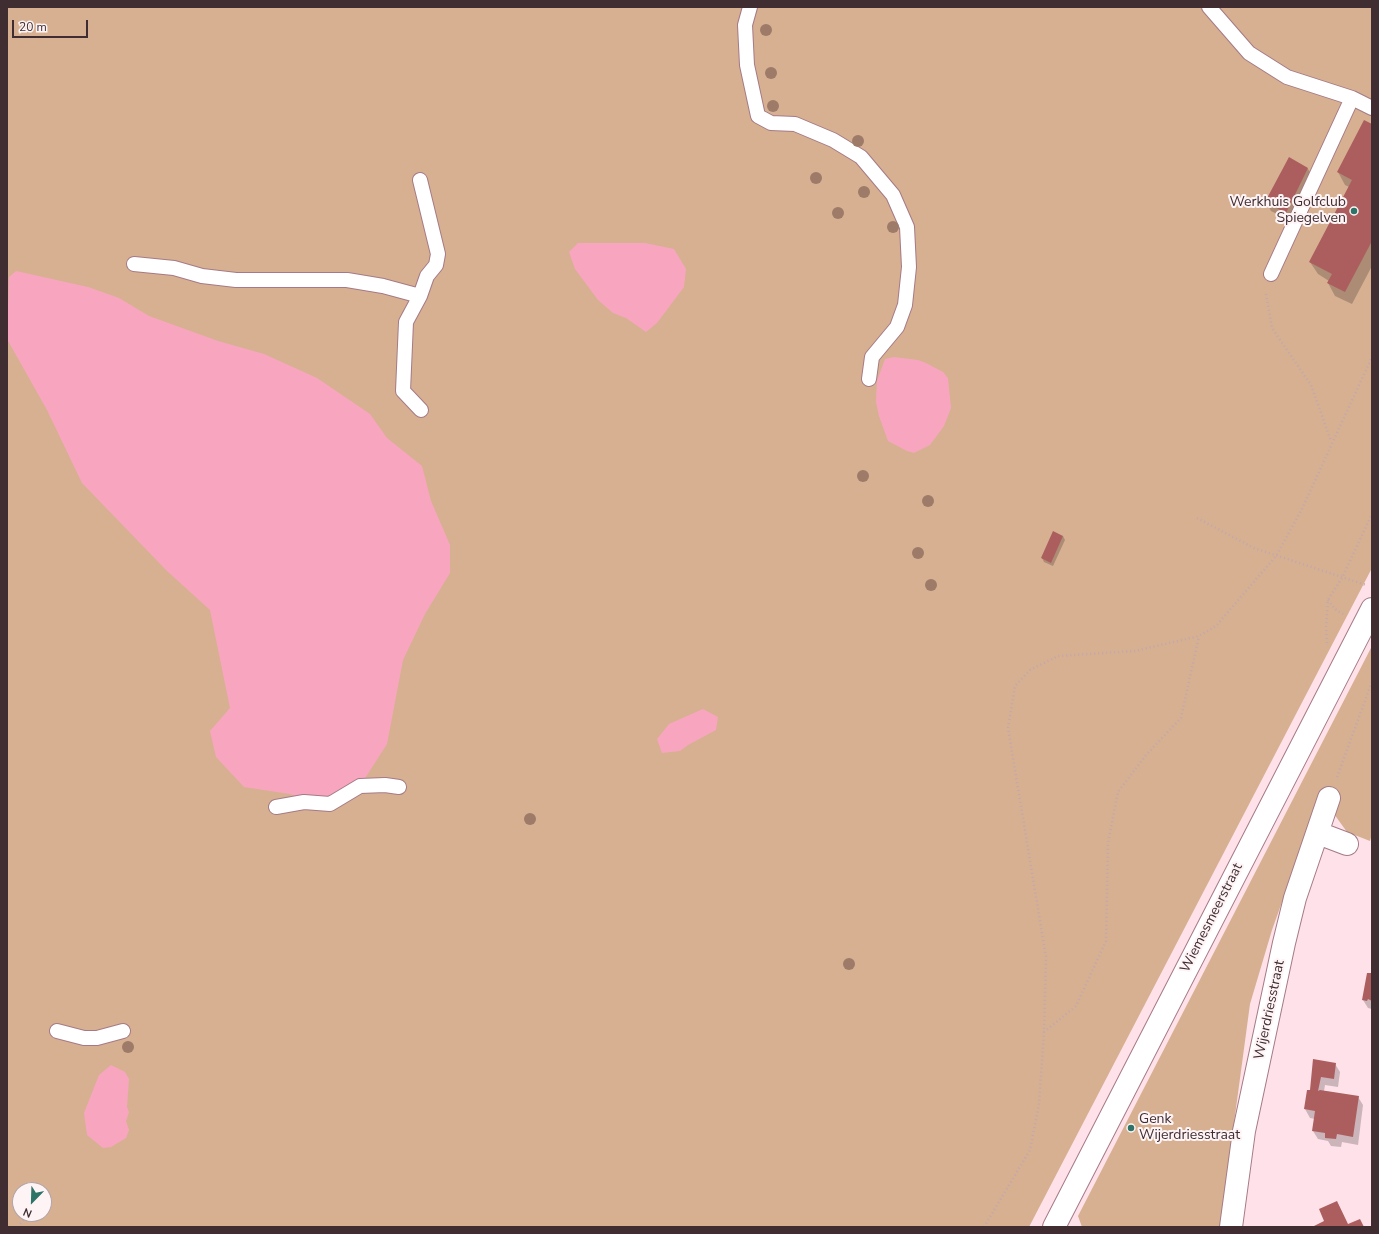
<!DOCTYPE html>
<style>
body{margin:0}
#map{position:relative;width:1379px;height:1234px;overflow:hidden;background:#fee1e9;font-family:"Nunito Sans",sans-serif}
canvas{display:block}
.frame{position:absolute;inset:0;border:8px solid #3f2d32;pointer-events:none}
.north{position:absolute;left:12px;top:1182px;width:40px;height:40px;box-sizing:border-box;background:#fef4f6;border:1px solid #b2a4a8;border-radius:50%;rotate:203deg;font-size:11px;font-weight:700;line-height:16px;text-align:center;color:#3f2d32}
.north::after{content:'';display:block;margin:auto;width:14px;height:18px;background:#2e7367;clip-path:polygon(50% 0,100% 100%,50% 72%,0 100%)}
.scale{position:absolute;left:12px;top:20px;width:76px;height:18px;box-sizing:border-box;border:2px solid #3f2d32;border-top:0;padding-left:5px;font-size:12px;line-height:14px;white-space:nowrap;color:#3f2d32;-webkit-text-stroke:3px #fef4f6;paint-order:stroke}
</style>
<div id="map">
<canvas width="1379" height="1234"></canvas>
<div class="frame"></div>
<div class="north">N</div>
<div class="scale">20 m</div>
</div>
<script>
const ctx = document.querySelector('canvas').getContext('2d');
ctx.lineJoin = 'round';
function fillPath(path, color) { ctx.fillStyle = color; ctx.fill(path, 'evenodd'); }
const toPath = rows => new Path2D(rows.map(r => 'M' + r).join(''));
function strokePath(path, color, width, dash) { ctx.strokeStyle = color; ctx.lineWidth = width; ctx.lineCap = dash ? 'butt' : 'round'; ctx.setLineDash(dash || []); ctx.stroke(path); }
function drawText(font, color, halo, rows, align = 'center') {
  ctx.font = font + ' "Nunito Sans",sans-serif'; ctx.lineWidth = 4; ctx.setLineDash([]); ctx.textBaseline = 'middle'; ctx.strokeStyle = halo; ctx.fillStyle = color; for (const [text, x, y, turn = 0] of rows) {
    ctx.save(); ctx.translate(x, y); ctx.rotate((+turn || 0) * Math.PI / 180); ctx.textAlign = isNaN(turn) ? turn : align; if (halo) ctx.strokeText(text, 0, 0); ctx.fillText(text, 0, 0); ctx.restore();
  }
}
fillPath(toPath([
 [7,7,1372,7,1372,568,1029,1227,7,1227],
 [20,1190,44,1190,44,1214,20,1214],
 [1372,646,1372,834,1370,841,1347,832,1334,814,1322,790,1272,930,1250,1004,1220,1227,1082,1227,1078,1216]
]), '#d7b091');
fillPath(toPath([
 [578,243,645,243,674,249,686,269,684,287,657,323,646,332,626,318,613,313,598,300,575,269,569,252],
 [16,271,88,287,119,298,149,316,218,341,264,354,317,378,370,414,387,438,422,466,431,501,450,545,450,573,425,614,403,660,387,744,360,786,315,803,290,794,244,787,216,757,210,731,230,708,210,610,167,571,82,483,47,410,7,339,9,277],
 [894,357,918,360,926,363,943,372,948,378,951,408,944,426,930,445,914,453,907,451,888,441,879,416,876,402,877,381,885,359],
 [703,709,718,717,716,730,688,745,680,751,662,753,657,739,669,724],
 [111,1065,125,1072,129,1079,127,1107,129,1112,126,1121,129,1130,126,1138,111,1147,103,1148,87,1135,84,1113,99,1075]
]), '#f8a6bf');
fillPath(toPath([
 [1372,125,1372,266,1352,304,1335,296,1328,283,1329,281,1318,274,1310,262,1349,187,1345,185,1338,172],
 [1290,159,1308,169,1313,177,1291,221,1271,211,1266,202],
 [1063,536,1065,540,1053,566,1044,562,1042,558],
 [1372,974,1372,1009,1368,1008,1363,1000],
 [1314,1060,1335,1064,1340,1072,1338,1087,1325,1085,1324,1091,1358,1097,1363,1105,1358,1145,1342,1142,1341,1147,1331,1146,1328,1141,1318,1139,1313,1131,1315,1119,1310,1118,1305,1109,1308,1091,1311,1091]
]), '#0003');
fillPath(toPath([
 [1364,120,1372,124,1372,241,1345,292,1327,283,1332,274,1309,262,1352,180,1337,172],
 [1289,157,1308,168,1286,213,1265,202],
 [1053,531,1063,536,1051,563,1041,558],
 [1367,973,1372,973,1372,1001,1368,999,1367,1001,1362,1000],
 [1313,1059,1336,1063,1334,1079,1321,1077,1318,1091,1320,1090,1359,1096,1353,1137,1337,1134,1336,1139,1325,1138,1325,1133,1312,1131,1315,1111,1304,1109,1307,1090,1310,1090],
 [1337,1201,1348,1224,1360,1219,1364,1227,1312,1227,1324,1221,1319,1209]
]), '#ac5e5f');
const service = toPath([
 [750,7,745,25,747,65,758,116,771,123,795,124,833,140,861,157,893,195,907,227,909,267,905,305,897,327,872,357,869,379],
 [1209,7,1249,53,1287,77,1352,98,1372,108],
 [420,180,438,254,436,265,427,276,420,296,406,322,403,391,421,410],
 [134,264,174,268,202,276,236,280,347,280,383,286,420,296],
 [1271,274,1352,98],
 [276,807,304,802,330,804,360,786,385,785,399,787],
 [57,1031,84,1038,97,1038,123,1031]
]);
const minor = toPath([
 [1318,833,1347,844],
 [1231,1227,1244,1131,1284,943,1295,898,1329,798]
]);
const secondary = toPath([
 [1054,1227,1372,609]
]);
strokePath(service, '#a57a86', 16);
strokePath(minor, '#a57a86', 24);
strokePath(secondary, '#a57a86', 24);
strokePath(toPath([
 [1266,294,1272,328,1311,385,1331,441],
 [1197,518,1254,548,1366,585],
 [1328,600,1335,609,1343,614],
 [1327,643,1326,627,1328,600,1342,578,1372,514],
 [1337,777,1372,682],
 [1044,1032,1076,1006,1106,941,1108,843,1118,792,1146,755,1181,718,1199,636],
 [18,1227,27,1214],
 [984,1227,1030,1150,1039,1104,1044,1032,1046,957,1008,728,1015,686,1030,670,1058,656,1135,651,1199,636,1216,626,1276,556,1301,511,1372,357]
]), '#c1a7ae', 2.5, [1, 3]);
strokePath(service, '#fff', 14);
strokePath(minor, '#fff', 22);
strokePath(secondary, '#fff', 22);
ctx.fillStyle = '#9e7b69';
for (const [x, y] of [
 [766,30],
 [771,73],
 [773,106],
 [858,141],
 [816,178],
 [864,192],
 [838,213],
 [893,227],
 [863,476],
 [928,501],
 [918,553],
 [931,585],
 [530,819],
 [849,964],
 [128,1047]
]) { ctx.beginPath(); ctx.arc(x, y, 6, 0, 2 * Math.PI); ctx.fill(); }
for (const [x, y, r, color] of [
 [1354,211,4,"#2e7367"],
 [1131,1128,4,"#2e7367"]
]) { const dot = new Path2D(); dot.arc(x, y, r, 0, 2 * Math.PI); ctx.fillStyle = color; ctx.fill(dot); strokePath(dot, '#fef4f6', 1.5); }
drawText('14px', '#3f2d32', '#fef4f6', [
 ["Werkhuis Golfclub",1346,203],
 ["Spiegelven",1346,219],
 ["Genk",1139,1120,"left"],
 ["Wijerdriesstraat",1139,1136,"left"]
], 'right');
drawText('14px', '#3f2d32', '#fef4f6', [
 ["Wiemesmeerstraat",1212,918,-63],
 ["Wijerdriesstraat",1270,1010,-78]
]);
</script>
